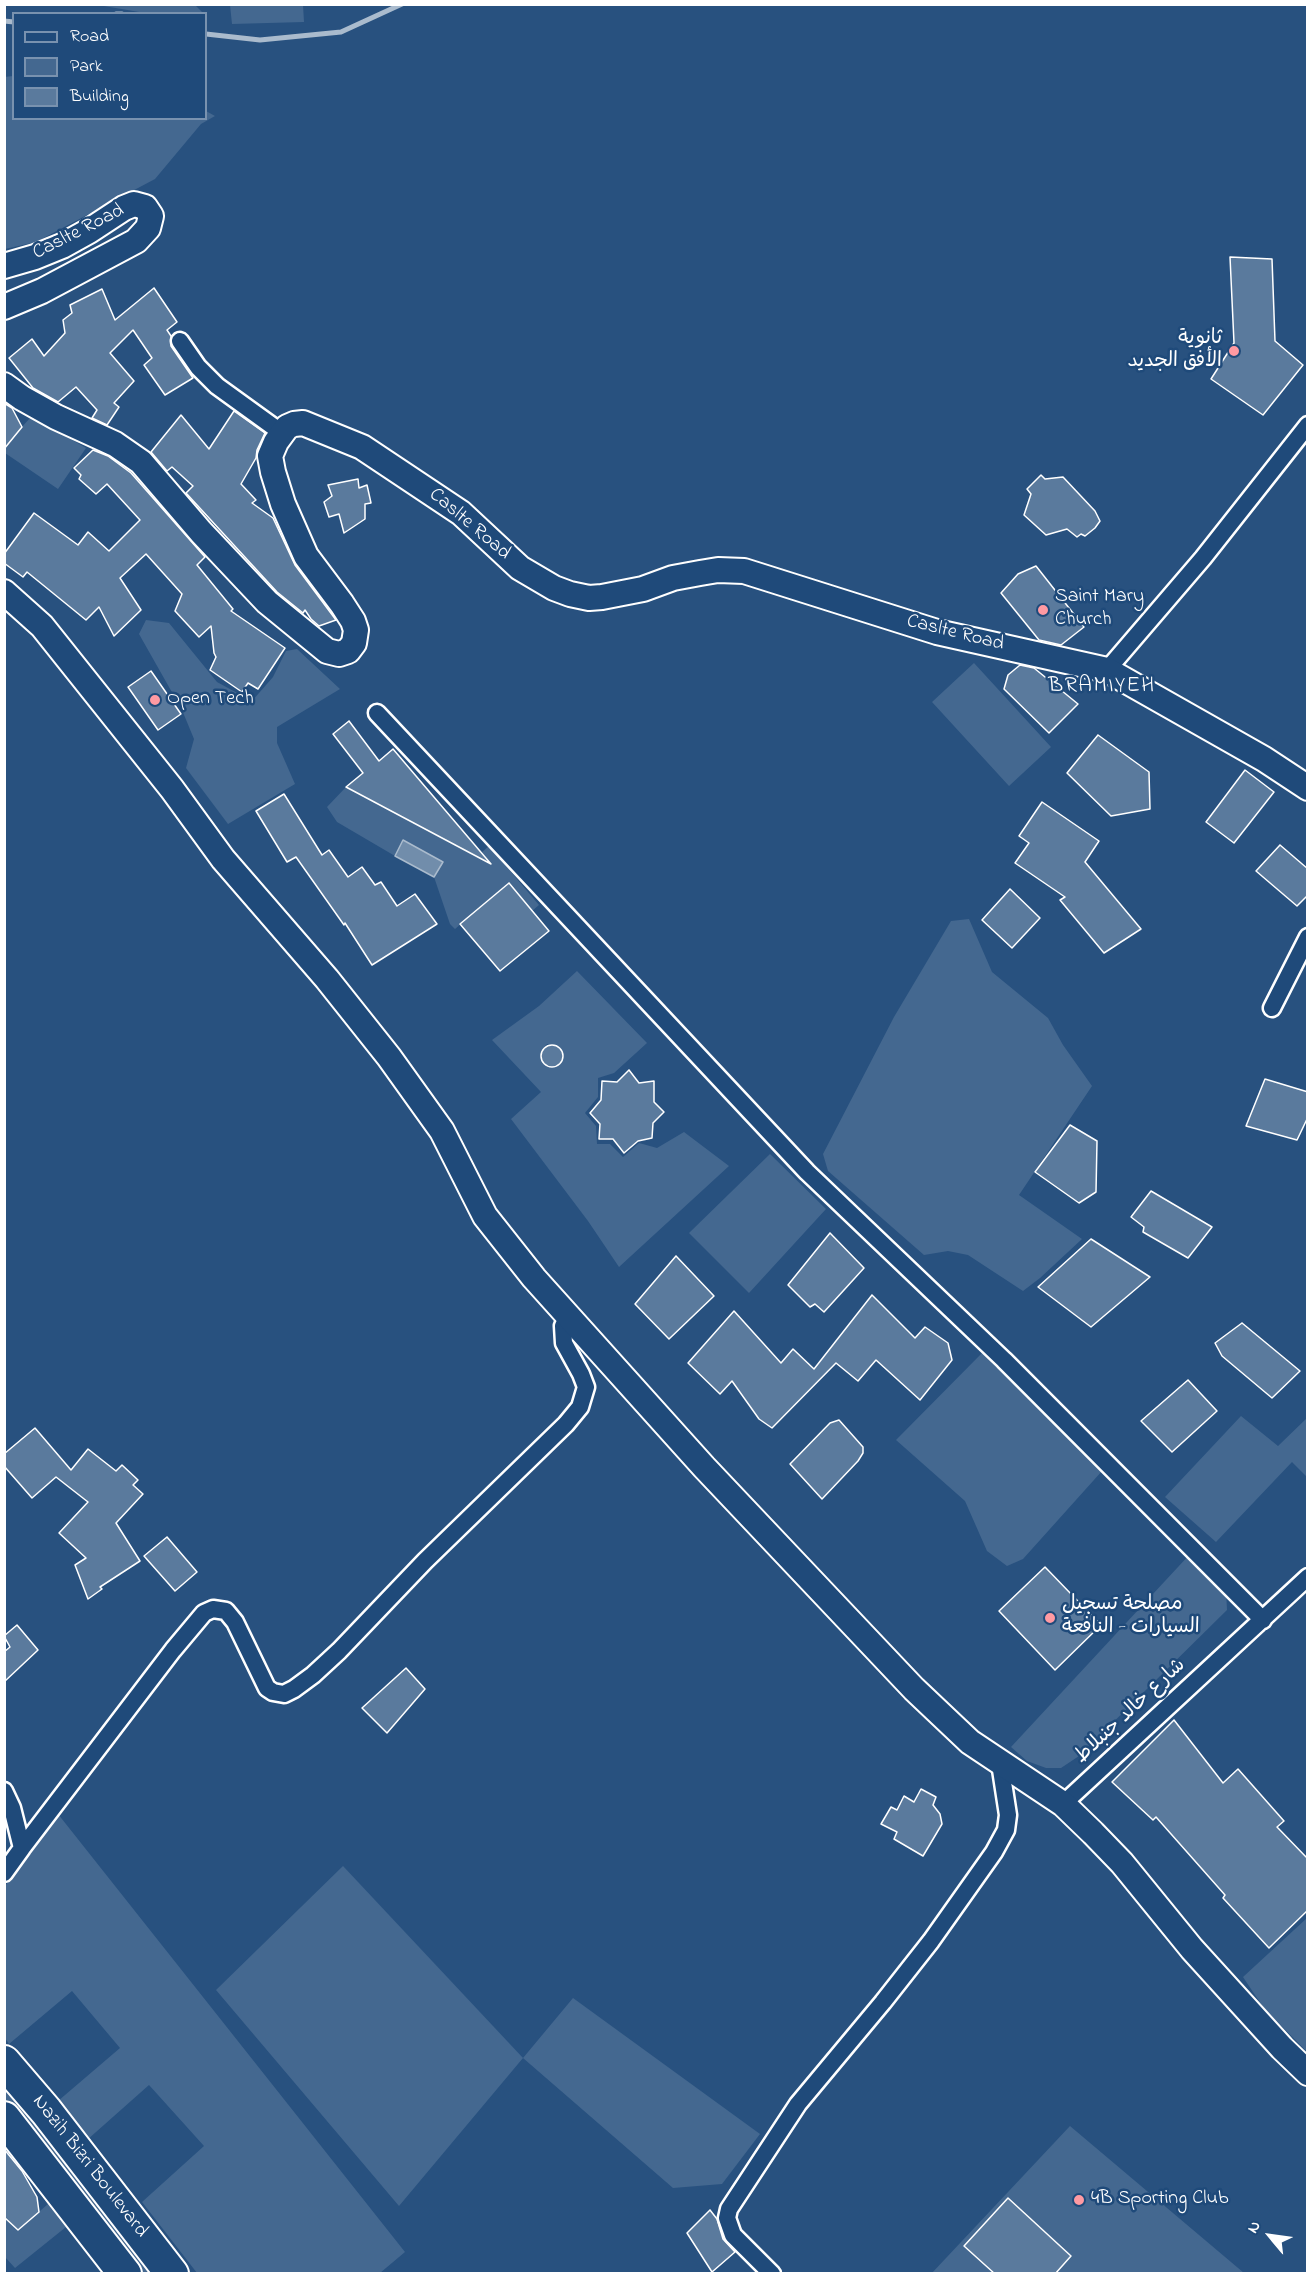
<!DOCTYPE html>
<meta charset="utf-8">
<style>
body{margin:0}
#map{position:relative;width:1312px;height:2278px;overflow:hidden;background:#28517f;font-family:"Indie Flower",sans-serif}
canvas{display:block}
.frame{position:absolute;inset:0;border:6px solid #fff;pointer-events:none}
.legend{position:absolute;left:12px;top:12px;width:195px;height:108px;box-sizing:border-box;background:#1f4a7a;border:2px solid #7992af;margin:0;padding:8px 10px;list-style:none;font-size:18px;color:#fff}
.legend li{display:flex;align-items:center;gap:12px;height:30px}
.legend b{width:30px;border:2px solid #7992af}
.north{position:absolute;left:1240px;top:2206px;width:60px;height:60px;-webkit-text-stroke:4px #1f4a7a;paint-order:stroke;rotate:299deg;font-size:16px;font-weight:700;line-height:24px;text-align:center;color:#fff}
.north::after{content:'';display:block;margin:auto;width:21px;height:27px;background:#fff;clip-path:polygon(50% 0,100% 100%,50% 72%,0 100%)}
</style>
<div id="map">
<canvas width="1312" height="2278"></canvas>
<div class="frame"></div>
<ul class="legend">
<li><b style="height:8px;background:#1f4a7a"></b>Road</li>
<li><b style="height:16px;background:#446890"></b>Park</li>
<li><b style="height:16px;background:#5a7a9d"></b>Building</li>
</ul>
<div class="north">N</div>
</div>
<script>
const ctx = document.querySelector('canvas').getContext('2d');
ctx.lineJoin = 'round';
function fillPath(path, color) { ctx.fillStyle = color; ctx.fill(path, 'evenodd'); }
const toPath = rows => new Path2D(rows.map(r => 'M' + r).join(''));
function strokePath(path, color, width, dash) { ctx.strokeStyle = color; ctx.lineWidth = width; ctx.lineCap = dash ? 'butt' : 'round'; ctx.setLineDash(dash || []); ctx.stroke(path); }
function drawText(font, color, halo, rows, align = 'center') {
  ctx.font = font + ' "Indie Flower","Playpen Sans Arabic",sans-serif'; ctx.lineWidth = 5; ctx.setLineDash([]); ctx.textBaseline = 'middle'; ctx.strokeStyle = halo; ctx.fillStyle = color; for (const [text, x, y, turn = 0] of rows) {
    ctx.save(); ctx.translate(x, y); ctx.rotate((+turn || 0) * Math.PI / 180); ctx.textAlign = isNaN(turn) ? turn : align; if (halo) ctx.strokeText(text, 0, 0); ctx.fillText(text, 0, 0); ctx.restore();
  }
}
fillPath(toPath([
 [98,5,195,5,203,13,145,13],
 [230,5,303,5,304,22,232,24],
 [13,76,14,118,206,118,206,111,215,116,201,124,155,179,36,242,5,249,4,77],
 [32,416,86,448,58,489,5,453,4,446],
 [146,620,169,623,217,682,252,701,273,677,286,651,297,649,340,689,277,727,277,743,295,784,228,824,186,768,194,739,182,710,139,634],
 [974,663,1051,747,1009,786,932,702],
 [346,787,492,865,482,852,489,846,539,905,532,911,508,883,455,929,450,924,434,877,442,862,404,841,395,856,337,822,327,807],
 [969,919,992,972,1048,1018,1063,1045,1092,1086,1019,1195,1082,1239,1040,1278,1023,1291,968,1255,948,1251,924,1255,828,1171,823,1154,894,1017,951,921],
 [577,971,647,1043,614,1073,598,1078,598,1097,585,1113,596,1126,597,1144,610,1144,623,1157,639,1143,657,1148,684,1132,729,1166,619,1267,588,1221,511,1119,541,1092,492,1040,539,1006],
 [547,1044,558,1046,563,1052,563,1061,554,1068,546,1066,541,1060,541,1051],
 [770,1154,826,1209,749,1293,689,1233],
 [984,1351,1102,1471,1023,1559,1007,1566,987,1551,965,1501,896,1440],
 [1241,1416,1278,1446,1307,1418,1307,1477,1292,1462,1216,1542,1165,1497],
 [1191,1553,1226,1590,1227,1610,1079,1756,1061,1768,1046,1768,1027,1761,1011,1747],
 [58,1814,405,2252,380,2273,197,2273,142,2202,204,2146,149,2085,87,2140,58,2101,120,2048,72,1991,9,2044,5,2038,5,1886],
 [343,1866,523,2058,573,1998,760,2134,722,2184,673,2188,523,2058,399,2206,216,1990],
 [1307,1918,1307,2052,1263,2007,1243,1977],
 [4,2079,161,2273,140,2273,5,2101],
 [1070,2126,1244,2273,931,2274],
 [48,2204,66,2227,15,2268,5,2257,4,2217,18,2230]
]), '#446890');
const water = toPath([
 [403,840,443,862,434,877,395,856,403,840]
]);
fillPath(water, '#718dab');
strokePath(water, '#aabbcd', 1.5);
strokePath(toPath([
 [116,14,122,14],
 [4,21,14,22],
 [206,34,260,40,341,32,402,4]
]), '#aabbcd', 5);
const building = toPath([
 [1230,257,1272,259,1275,341,1303,365,1263,415,1211,379,1234,343,1230,257],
 [154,288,177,322,167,330,171,336,171,346,193,378,165,395,144,365,152,358,133,330,110,353,134,381,114,403,119,407,107,425,92,418,97,410,76,387,58,402,33,388,9,358,32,339,44,356,65,333,63,320,72,313,70,305,102,289,115,320,154,288],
 [4,403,12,408,22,427,4,449,4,403],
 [234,411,265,433,257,450,256,458,241,484,256,500,252,503,273,518,295,565,336,620,319,626,311,619,305,610,303,613,277,592,186,493,193,486,172,467,167,471,151,452,181,415,209,449,234,411],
 [93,450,108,456,131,473,205,557,197,565,233,609,231,611,285,648,258,689,248,683,242,692,210,670,216,657,214,653,211,626,199,637,175,611,182,594,146,554,120,578,141,610,114,636,99,607,86,620,27,572,23,577,4,563,4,554,34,513,78,545,88,532,109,551,140,520,107,484,96,494,79,479,81,475,74,468,93,450],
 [1041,475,1045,479,1063,477,1095,511,1100,521,1095,528,1085,536,1081,534,1077,537,1067,529,1046,535,1024,515,1031,494,1027,489,1041,475],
 [358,479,359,488,367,485,371,503,365,504,365,519,344,533,339,514,329,517,324,502,332,496,328,485,358,479],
 [1036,566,1084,627,1061,645,1039,640,1001,593,1018,574,1036,566],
 [1020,665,1034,668,1078,704,1049,733,1004,689,1008,675,1020,665],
 [151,671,181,714,158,730,128,687,151,671],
 [349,721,379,761,393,749,491,864,346,787,363,773,333,734,349,721],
 [1098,735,1149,772,1150,809,1111,816,1067,773,1098,735],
 [1245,770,1274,792,1234,843,1206,822,1245,770],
 [284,794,322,855,329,850,348,877,362,867,375,885,381,882,397,906,415,894,437,924,372,965,345,923,344,925,296,857,287,862,256,811,284,794],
 [1042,802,1099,841,1085,862,1141,929,1104,953,1060,900,1065,897,1015,863,1029,843,1019,836,1042,802],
 [1280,845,1308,869,1308,895,1297,906,1256,871,1280,845],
 [509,883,549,931,500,971,460,924,509,883],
 [1010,889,1040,918,1012,948,982,920,1010,889],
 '541 1056a11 11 0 1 1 22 0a11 11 0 1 1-22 0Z',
 [629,1070,639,1083,654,1081,654,1102,664,1112,653,1123,652,1138,638,1141,624,1153,613,1139,599,1139,600,1124,590,1113,601,1100,602,1081,617,1082,629,1070],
 [1265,1079,1308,1092,1308,1117,1297,1140,1246,1126,1265,1079],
 [1070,1125,1097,1141,1096,1192,1079,1203,1035,1172,1070,1125],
 [1151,1191,1212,1227,1188,1258,1143,1232,1144,1227,1131,1217,1151,1191],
 [830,1233,864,1268,824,1312,815,1304,810,1307,788,1285,830,1233],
 [1091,1239,1150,1277,1091,1327,1038,1287,1091,1239],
 [676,1256,714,1296,669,1339,635,1304,676,1256],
 [872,1295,915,1338,925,1327,948,1343,952,1360,920,1400,876,1360,858,1381,836,1363,772,1428,759,1419,732,1381,720,1394,688,1363,734,1311,781,1363,793,1349,814,1369,872,1295],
 [1242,1323,1300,1371,1272,1398,1222,1356,1215,1343,1242,1323],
 [1188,1380,1217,1411,1172,1452,1141,1421,1188,1380],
 [839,1420,863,1447,863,1453,858,1461,822,1499,790,1464,830,1423,839,1420],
 [35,1428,71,1470,88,1449,116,1471,122,1465,138,1480,133,1485,143,1494,116,1523,140,1561,100,1587,102,1589,88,1599,75,1565,86,1558,59,1533,88,1502,56,1477,32,1498,4,1466,4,1454,35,1428],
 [167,1537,197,1572,175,1591,144,1556,167,1537],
 [1045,1567,1101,1625,1055,1670,999,1611,1045,1567],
 [17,1625,38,1650,4,1682,4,1652,10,1647,4,1636,17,1625],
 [406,1668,425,1689,387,1733,362,1708,406,1668],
 [1174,1720,1223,1783,1238,1769,1284,1821,1277,1827,1308,1859,1308,1910,1269,1948,1223,1898,1225,1895,1156,1817,1153,1820,1112,1782,1174,1720],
 [921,1789,936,1797,933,1805,940,1814,942,1824,923,1856,894,1839,897,1832,881,1824,891,1807,897,1810,904,1796,914,1802,921,1789],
 [4,2149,22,2171,37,2197,39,2212,18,2230,4,2217,4,2149],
 [1008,2198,1071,2256,1055,2274,995,2274,964,2246,1008,2198],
 [710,2210,717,2219,723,2239,735,2252,712,2272,687,2233,710,2210]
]);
fillPath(building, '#5a7a9d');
strokePath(building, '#fff', 1.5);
const street = toPath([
 [180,341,198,367,217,386,282,433],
 [1107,670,1203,558,1308,425],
 [377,713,807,1172,1004,1360,1263,1620],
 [1272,1008,1308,937],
 [4,1791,12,1808,22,1848,4,1873],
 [1063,1804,1308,1577],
 [22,1848,173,1650,204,1613,213,1609,226,1611,235,1622,267,1688,273,1692,284,1694,294,1689,313,1675,339,1651,425,1561,566,1424,580,1407,586,1387,581,1374,564,1343,563,1326,568,1316],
 [772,2274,733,2235,727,2218,729,2209,798,2104,883,2002,931,1941,994,1852,1006,1830,1008,1815,1000,1763]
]);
const secondary = toPath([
 [4,266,35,257,62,246,89,231,124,208,134,204,145,207,151,216,148,228,136,241,42,291,4,307],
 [4,385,22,398,56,417,115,444,141,462,201,532,267,602,327,651,339,654,348,651,354,643,356,630,353,621,342,604,306,556,283,504,273,472,270,456,276,442,287,427,294,424,303,423,362,447,461,513,520,568,554,588,570,594,589,598,602,597,643,589,673,578,700,573,718,570,744,571,937,632,1107,670,1264,759,1308,788],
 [4,592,42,626,172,789,223,859,327,979,389,1057,442,1131,485,1216,534,1278,704,1467,914,1689,970,1742,1063,1804,1093,1833,1122,1863,1192,1949,1282,2048,1308,2073]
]);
const highway = toPath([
 [4,2062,46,2111,172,2274],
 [4,2118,125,2274]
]);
strokePath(street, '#fff', 21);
strokePath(secondary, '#fff', 28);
strokePath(highway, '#fff', 36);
strokePath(street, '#1f4a7a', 16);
strokePath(secondary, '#1f4a7a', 24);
strokePath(highway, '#1f4a7a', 32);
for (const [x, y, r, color] of [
 [1234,351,6,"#ff9aa2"],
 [1043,610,6,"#ff9aa2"],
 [155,700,6,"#ff9aa2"],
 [1050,1618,6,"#ff9aa2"],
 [1079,2200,6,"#ff9aa2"]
]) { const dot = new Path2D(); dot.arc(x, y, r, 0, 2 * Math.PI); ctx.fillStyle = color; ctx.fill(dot); strokePath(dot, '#1f4a7a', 2); }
drawText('20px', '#fff', '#1f4a7a', [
 ["Caslte Road",79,233,-27],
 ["Caslte Road",469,525,40],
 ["Caslte Road",955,634,14],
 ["شارع خالد جنبلاط",1131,1712,-43],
 ["Nazih Bizri Boulevard",89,2167,52]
]);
drawText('20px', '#fff', '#1f4a7a', [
 ["ثانوية",1222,340,"right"],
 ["الأفق الجديد",1222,363,"right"],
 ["Saint Mary",1055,598],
 ["Church",1055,621],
 ["Open Tech",167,700],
 ["مصلحة تسجيل",1062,1606],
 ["السيارات - النافعة",1062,1629],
 ["4B Sporting Club",1091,2200]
], 'left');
ctx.letterSpacing = '1.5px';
drawText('22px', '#fff', '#1f4a7a', [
 ["BRAMIYEH",1102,687]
]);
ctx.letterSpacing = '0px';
</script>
